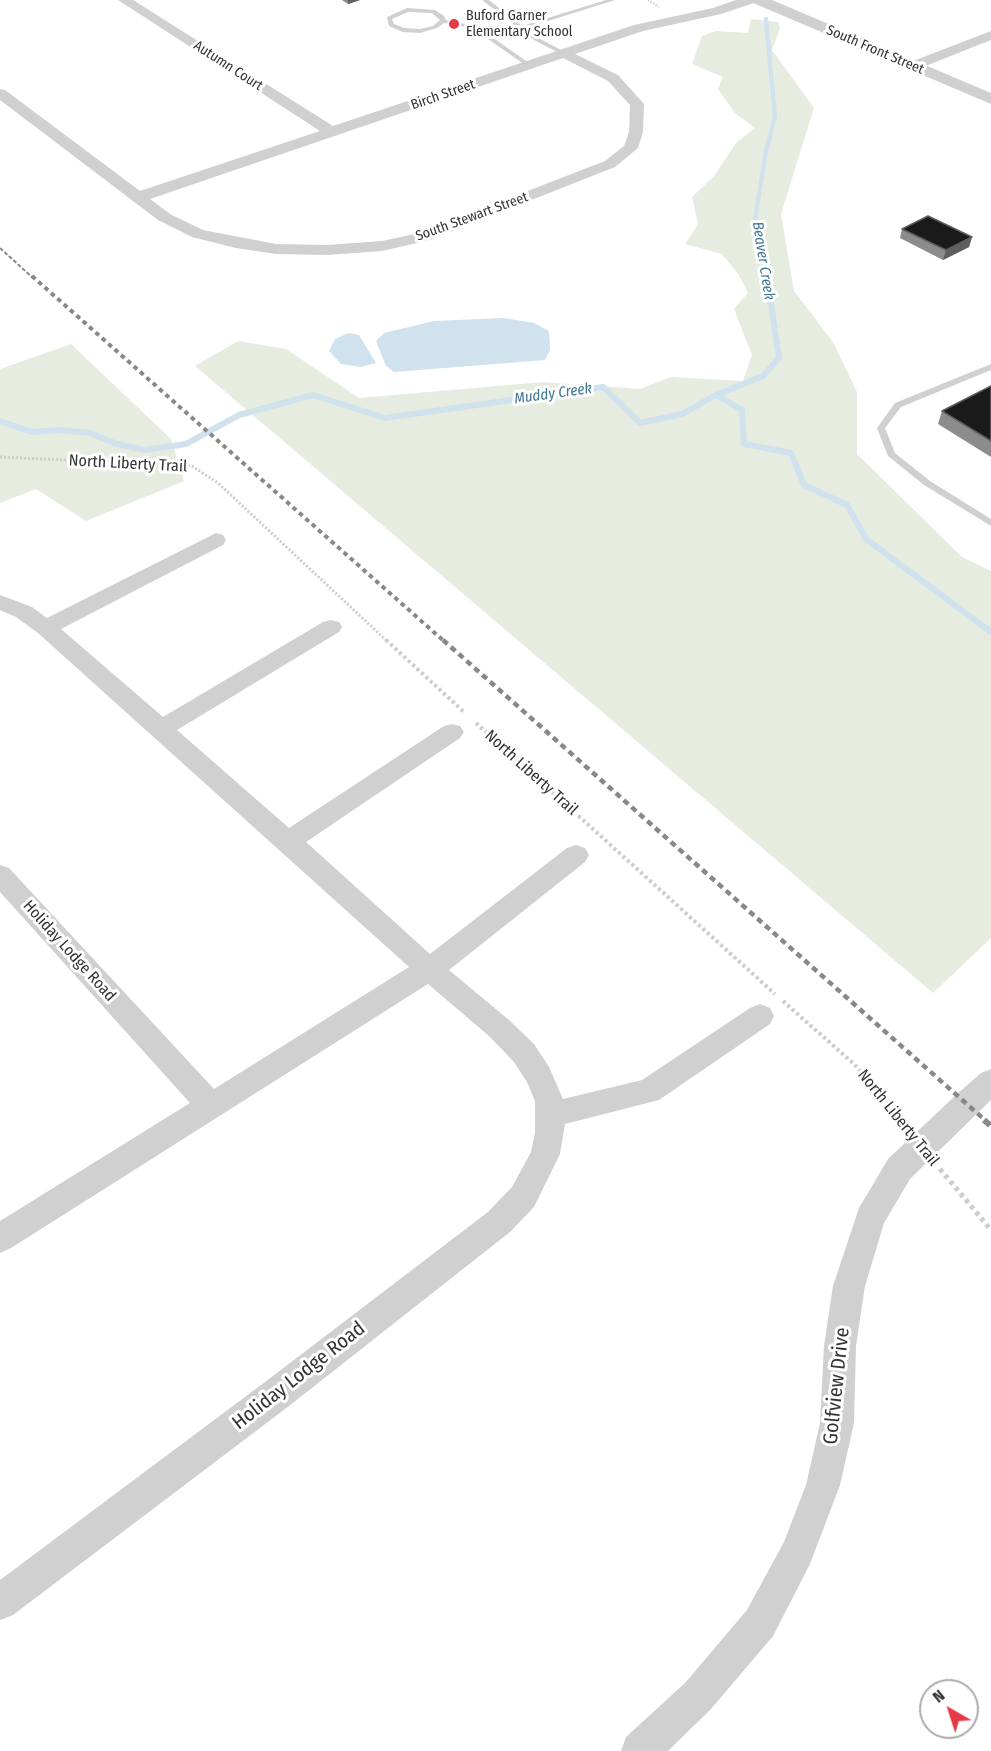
<!DOCTYPE html>
<style>
body{margin:0}
#map{position:relative;width:991px;height:1751px;overflow:hidden;background:#fff;font-family:"Fira Sans Condensed",sans-serif}
canvas{display:block}
.north{position:absolute;left:919px;top:1679px;width:60px;height:60px;box-sizing:border-box;background:#fff;border:2px solid #adadad;border-radius:50%;rotate:321deg;font-size:16px;font-weight:700;line-height:24px;text-align:center;color:#333}
.north::after{content:'';display:block;margin:auto;width:21px;height:27px;background:#e63946;clip-path:polygon(50% 0,100% 100%,50% 72%,0 100%)}
</style>
<div id="map">
<canvas width="991" height="1751"></canvas>
<div class="north">N</div>
</div>
<script>
const ctx = document.querySelector('canvas').getContext('2d');
ctx.lineJoin = 'round';
function fillPath(path, color) { ctx.fillStyle = color; ctx.fill(path, 'evenodd'); }
const toPath = rows => new Path2D(rows.map(r => 'M' + r).join(''));
function strokePath(path, color, width, dash) { ctx.strokeStyle = color; ctx.lineWidth = width; ctx.lineCap = dash ? 'butt' : 'round'; ctx.setLineDash(dash || []); ctx.stroke(path); }
function drawText(font, color, halo, rows, align = 'center') {
  ctx.font = font + ' "Fira Sans Condensed",sans-serif'; ctx.lineWidth = 6; ctx.setLineDash([]); ctx.textBaseline = 'middle'; ctx.strokeStyle = halo; ctx.fillStyle = color; for (const [text, x, y, turn = 0] of rows) {
    ctx.save(); ctx.translate(x, y); ctx.rotate((+turn || 0) * Math.PI / 180); ctx.textAlign = isNaN(turn) ? turn : align; if (halo) ctx.strokeText(text, 0, 0); ctx.fillText(text, 0, 0); ctx.restore();
  }
}
fillPath(toPath([
 [751,19,778,22,780,28,772,50,814,108,781,214,794,291,833,342,857,392,857,454,962,557,991,571,991,938,933,993,195,366,238,341,286,349,359,398,544,382,640,389,671,377,743,381,752,355,734,309,748,293,739,275,722,254,685,244,698,224,692,197,714,176,737,142,755,128,735,113,718,89,723,77,692,64,702,36,716,31,748,33],
 [71,344,171,439,184,481,86,521,36,489,0,503,0,369]
]), '#e6ecdf');
fillPath(toPath([
 [504,318,534,323,549,331,550,350,545,360,394,372,386,366,376,341,384,333,434,321],
 [349,333,359,335,376,363,360,367,341,364,329,351,335,339]
]), '#cfe2ee');
strokePath(toPath([
 [766,19,775,117,766,151,755,219,767,278]
]), '#cfe2ee', 4.5);
strokePath(toPath([
 [716,395,763,376,779,358,767,276],
 [0,421,32,432,61,430,90,433,117,444,145,450,186,444,239,415,313,395,385,418,603,387,640,423,682,414,716,395,742,410,744,444,791,453,804,485,847,505,866,539,991,632]
]), '#cfe2ee', 6);
strokePath(toPath([
 [648,0,659,7]
]), '#cdcdcd', 2, [1.5, 1.5]);
strokePath(toPath([
 [0,457,192,466,218,483,388,642]
]), '#cdcdcd', 3, [2, 2]);
strokePath(toPath([
 [386,640,464,712],
 [476,723,775,994],
 [783,1001,854,1064,905,1121]
]), '#cdcdcd', 4, [3, 3]);
strokePath(toPath([
 [903,1120,907,1124],
 [940,1169,991,1230]
]), '#cdcdcd', 5, [4, 4]);
fillPath(toPath([
 [482,0,489,0,522,26,606,0,615,0,526,28,538,38,567,53,568,54,565,56,534,40,482,0],
 [407,8,435,10,444,16,446,20,470,25,492,37,533,66,528,67,488,39,466,27,444,23,437,28,420,33,403,32,389,26,387,17,407,8],
 [408,12,432,13,440,20,433,26,420,29,404,28,394,24,392,19,408,12],
 [991,364,991,370,901,407,885,428,895,453,930,481,991,519,991,526,924,485,888,456,877,428,895,403,991,364]
]), '#d0d0d0');
fillPath(toPath([
 [118,0,133,0,333,126,634,25,713,8,736,0,755,0,754,3,721,14,643,31,575,54,618,75,644,104,643,132,638,148,615,167,430,240,382,251,327,255,276,254,236,248,192,237,158,220,0,100,0,89,5,90,140,191,320,131,118,0],
 [563,58,608,81,630,105,629,132,624,146,605,161,419,233,382,241,327,245,276,244,203,230,170,214,150,199,563,58],
 [991,31,991,40,918,69,913,70,906,66,908,63,991,31],
 [216,533,223,535,226,540,223,545,61,629,163,717,323,622,331,620,339,622,342,627,339,632,177,730,289,828,444,726,452,724,460,726,464,732,460,738,306,842,430,954,567,848,576,845,585,848,589,855,585,862,449,970,509,1020,534,1044,549,1067,563,1099,642,1080,750,1008,760,1004,770,1008,774,1016,770,1024,659,1100,565,1124,560,1154,534,1207,510,1232,289,1406,13,1615,0,1620,0,1580,265,1382,488,1212,512,1187,531,1152,535,1133,535,1101,527,1082,514,1062,489,1036,428,984,11,1248,0,1253,0,1221,190,1103,0,892,0,865,9,868,214,1089,409,967,38,633,16,617,0,610,0,595,32,607,47,618,216,533],
 [991,1069,991,1100,910,1179,884,1223,865,1286,856,1346,854,1423,840,1485,810,1564,773,1636,711,1709,668,1751,621,1751,626,1737,685,1683,747,1610,784,1542,806,1485,820,1423,824,1346,833,1286,859,1208,888,1159,956,1095,981,1073,991,1069]
]), '#d0d0d0');
fillPath(toPath([
 [751,0,772,0,991,93,991,104,753,3,751,0]
]), '#d0d0d0');
strokePath(toPath([
 [0,248,33,278]
]), '#888', 2, [4, 2]);
strokePath(toPath([
 [32,276,445,642]
]), '#888', 4, [4.5, 4]);
strokePath(toPath([
 [443,640,986,1121]
]), '#888', 4.5, [6, 4.5]);
strokePath(toPath([
 [984,1120,991,1126]
]), '#888', 6, [8, 6]);
fillPath(toPath([
 [342,0,360,0,348,4],
 [902,229,972,237,969,247,943,260,900,238],
 [991,386,991,457,938,424,942,411]
]), '#8c8c8c');
fillPath(toPath([
 [348,0,360,0,348,4],
 [972,237,969,247,943,260,946,250]
]), '#5f5f5f');
const building = toPath([
 [928,216,972,237,946,250,902,229,928,216],
 [991,386,991,441,942,411,991,386]
]);
fillPath(building, '#1a1a1a');
strokePath(building, '#5f5f5f', 1.5);
for (const [x, y, r, color] of [
 [454,24,6,"#e63946"]
]) { const dot = new Path2D(); dot.arc(x, y, r, 0, 2 * Math.PI); ctx.fillStyle = color; ctx.fill(dot); strokePath(dot, '#fff', 2); }
drawText('14px', '#333', '#fff', [
 ["Buford Garner",466,16],
 ["Elementary School",466,32]
], 'left');
drawText('14px', '#333', '#fff', [
 ["South Front Street",875,50,23],
 ["Autumn Court",228,66,33],
 ["Birch Street",443,95,-19],
 ["South Stewart Street",472,217,-20]
]);
drawText('italic 15px', '#3f7597', '#fff', [
 ["Beaver Creek",763,261,81],
 ["Muddy Creek",553,394,-8]
]);
drawText('16px', '#333', '#fff', [
 ["North Liberty Trail",128,464,3],
 ["North Liberty Trail",531,773,42],
 ["Holiday Lodge Road",69,951,48],
 ["North Liberty Trail",898,1118,51]
]);
drawText('20px', '#333', '#fff', [
 ["Holiday Lodge Road",299,1376,-38],
 ["Golfview Drive",837,1386,-84]
]);
</script>
